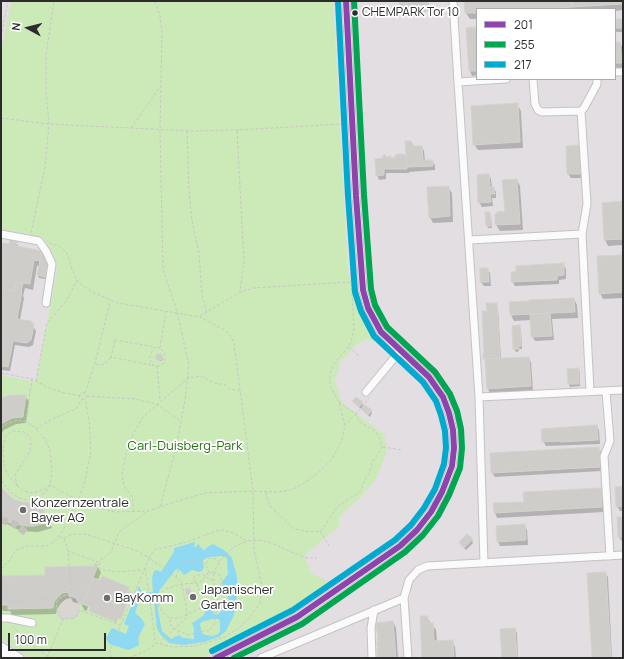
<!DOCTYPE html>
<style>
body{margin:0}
#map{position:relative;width:624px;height:659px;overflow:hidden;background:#ebe7e2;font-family:Manrope,sans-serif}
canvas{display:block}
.frame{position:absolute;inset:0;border:2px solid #2c2c2c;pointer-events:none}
.legend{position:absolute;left:476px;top:8px;width:140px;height:72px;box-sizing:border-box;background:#fff;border:1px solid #ababab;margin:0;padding:5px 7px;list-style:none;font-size:12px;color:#2c2c2c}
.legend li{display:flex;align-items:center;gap:8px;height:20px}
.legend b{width:20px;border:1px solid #ababab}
.north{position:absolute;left:8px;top:8px;width:40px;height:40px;-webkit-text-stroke:3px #fff;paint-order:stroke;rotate:277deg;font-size:11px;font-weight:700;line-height:16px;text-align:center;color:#2c2c2c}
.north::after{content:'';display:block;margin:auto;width:14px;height:18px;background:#2c2c2c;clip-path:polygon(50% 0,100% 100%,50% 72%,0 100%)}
.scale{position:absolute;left:8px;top:633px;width:98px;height:18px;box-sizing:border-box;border:2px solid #2c2c2c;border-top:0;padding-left:5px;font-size:12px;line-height:14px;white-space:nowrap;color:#2c2c2c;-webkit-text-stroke:3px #fff;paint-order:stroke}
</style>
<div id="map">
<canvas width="624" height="659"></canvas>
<div class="frame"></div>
<ul class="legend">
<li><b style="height:5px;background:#8e44ad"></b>201</li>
<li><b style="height:5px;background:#00a651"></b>255</li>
<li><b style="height:5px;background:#00a9ce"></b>217</li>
</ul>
<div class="north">N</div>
<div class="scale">100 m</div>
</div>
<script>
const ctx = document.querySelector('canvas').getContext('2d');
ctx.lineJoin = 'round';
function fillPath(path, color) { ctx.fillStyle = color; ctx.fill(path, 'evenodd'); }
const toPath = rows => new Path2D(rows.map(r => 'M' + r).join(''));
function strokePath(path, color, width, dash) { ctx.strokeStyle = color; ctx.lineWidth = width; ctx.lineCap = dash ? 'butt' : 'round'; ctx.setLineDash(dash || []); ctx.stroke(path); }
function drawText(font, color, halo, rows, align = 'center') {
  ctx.font = font + ' Manrope,sans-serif'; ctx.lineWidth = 3.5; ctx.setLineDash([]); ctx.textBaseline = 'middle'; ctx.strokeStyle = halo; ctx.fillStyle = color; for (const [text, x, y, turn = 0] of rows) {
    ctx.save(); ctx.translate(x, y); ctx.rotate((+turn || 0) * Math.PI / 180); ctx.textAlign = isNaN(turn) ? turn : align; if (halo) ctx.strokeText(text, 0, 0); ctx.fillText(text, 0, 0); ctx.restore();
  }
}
fillPath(toPath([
 [1,1,623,1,623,658,1,658],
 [477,9,615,9,615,79,477,79]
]), '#e2dee1');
fillPath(toPath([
 [11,1,333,1,348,275,356,284,362,304,369,322,383,343,365,339,355,346,340,362,335,381,342,403,384,434,387,451,377,477,362,496,339,517,339,527,329,534,304,556,311,573,332,584,328,589,275,622,202,658,29,658,1,638,1,375,36,382,57,270,54,255,43,237,1,229,1,52]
]), '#cce9b8');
fillPath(toPath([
 [65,596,72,596,76,598,80,605,79,615,74,619,62,620,59,617,56,610,58,609,60,600]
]), '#d9d5d0');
fillPath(toPath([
 [195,542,194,547,196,547,198,544,202,549,205,550,206,548,213,544,224,550,232,558,237,577,237,594,234,615,226,631,219,637,204,642,183,645,169,643,161,635,157,629,153,594,141,596,135,613,141,618,145,624,138,638,139,645,129,650,109,644,106,638,112,628,126,634,129,626,124,624,139,586,142,593,153,592,152,578,154,571,156,570,161,572,174,552,174,548],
 [209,557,221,556,227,558,228,574,222,582,224,590,230,602,225,608,218,614,213,615,214,608,207,609,203,616,192,623,194,629,194,639,183,638,179,635,171,639,162,631,158,610,159,591,176,569,180,570,184,575,192,570,199,572,202,571,204,567,203,560],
 [212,619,219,619,220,623,220,631,218,634,212,636,205,635,202,633,200,625,201,622]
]), '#8fd9f3');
fillPath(toPath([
 [400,1,429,1,429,11,402,13],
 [465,1,623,1,623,10,615,11,615,9,477,9,477,19,470,19,466,13],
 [615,20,623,20,623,32,615,32],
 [477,28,477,75,472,76,470,71,467,29],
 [615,43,620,43,623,49,623,69,615,69],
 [517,104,521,111,523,148,478,150,474,144],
 [414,147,422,147,424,151,425,161,432,161,435,165,435,170,409,172,409,173,386,173,386,179,379,180,377,175,385,156,386,158,391,159,397,158,397,156,407,156],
 [582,151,583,178,571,178,568,174],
 [489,175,491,179,492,188,494,188,496,192,496,198,492,198,493,206,482,207,479,202],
 [517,180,520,186,523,230,500,231,496,225,506,212],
 [448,187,452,193,453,222,433,223,430,217],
 [623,202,623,245,608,246,605,240,603,203],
 [489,213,491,216,492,228,488,228,487,226],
 [16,242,19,247,45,256,49,266,46,279,39,278,38,275,40,266,37,266,33,290,25,288,23,296,24,298,20,320,30,322,36,331,33,345,29,347,15,345,10,371,1,370,1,244,10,246],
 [623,256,623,298,603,299,600,293],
 [563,264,566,269,566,279,559,280,559,284,515,286,512,281],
 [487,269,490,273,491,286,484,286,481,282],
 [574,299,577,305,578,318,552,319,554,340,535,341,532,336,532,320,514,321,511,315],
 [496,304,498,308,501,359,528,358,531,362,533,391,490,393,488,389,486,362,484,359,484,354,486,354,488,312],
 [519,326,521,329,522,349,519,349,519,351,516,352,514,349],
 '157 358a3 3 0 1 1 6 0a3 3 0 1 1-6 0Z',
 [578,369,580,372,580,386,570,387,569,384],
 [25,396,29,402,26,423,16,424,4,430,1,434,1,399],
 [353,401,362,403,364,407,371,411,372,413,370,417,364,412,362,408,361,409],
 [597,426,599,431,600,444,546,446,543,441],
 [598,448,601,452,602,471,495,477,492,473],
 [623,487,623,511,620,511,617,506],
 [1,488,13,499,43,509,52,528,38,532,22,531,14,528,1,520],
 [601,489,603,493,604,512,497,518,495,513,494,504,525,503],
 [623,518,623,541,622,541,619,537],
 [524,525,527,530,528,545,500,546,498,542,497,527],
 [472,540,473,543,466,550,461,545],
 [96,565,101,572,98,580,129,588,127,592,131,594,121,619,117,618,116,622,91,612,91,608,88,606,87,610,85,611,81,604,73,602,71,598,66,599,61,603,57,609,56,614,12,615,10,611,3,611,1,607,1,577,46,576,96,567],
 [605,573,608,577,612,658,593,658],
 [427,617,431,624,432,624,436,630,437,641,452,641,455,647,456,658,423,658],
 [393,622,396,628,398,658,379,658,380,648,378,646,378,633],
 [515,629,517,633,518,658,503,658,501,630]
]), '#0003');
const building = toPath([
 [399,1,429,1,429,10,400,12,399,1],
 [464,1,572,1,572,7,540,9,477,9,477,13,465,13,464,1],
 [572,1,623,1,623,4,572,7,572,1],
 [615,19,623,19,623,28,615,28,615,19],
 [477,27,477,71,469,71,466,28,477,27],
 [615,42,620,42,622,63,615,63,615,42],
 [518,103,520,142,473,145,471,106,518,103],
 [405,141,411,141,413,144,414,146,422,146,423,160,433,160,433,166,407,167,405,141],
 [580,145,581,174,567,174,566,146,580,145],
 [398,154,406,155,407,169,384,169,384,175,376,176,375,159,383,158,383,155,386,155,386,157,391,156,391,158,396,157,395,155,398,154],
 [484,174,489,174,490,187,494,187,495,194,490,194,491,202,478,203,477,175,484,174],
 [517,179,520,224,495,225,495,214,497,213,497,212,505,211,502,180,517,179],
 [449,186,450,216,429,218,427,187,449,186],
 [623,201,623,239,604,240,602,203,623,201],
 [485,212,490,212,491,226,486,226,485,212],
 [10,240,17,242,16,246,42,251,40,261,34,260,30,284,16,282,14,291,1,289,1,243,9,244,10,240],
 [42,251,44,252,48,263,45,277,37,275,42,251],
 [622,251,623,251,623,292,599,294,597,256,622,255,622,251],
 [564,263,564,275,557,276,557,280,511,282,511,272,516,272,516,266,564,263],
 [480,268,488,268,489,282,480,282,480,268],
 [16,282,23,283,21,292,22,292,17,319,31,321,34,325,31,340,27,343,13,341,8,367,1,366,1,289,14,291,16,282],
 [574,298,575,312,510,315,509,302,529,301,529,300,574,298],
 [486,303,497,303,500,358,483,359,483,353,484,353,482,311,487,311,486,303],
 [550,313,552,336,531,337,530,314,550,313],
 [520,325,521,346,518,347,519,349,513,349,512,326,520,325],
 '155.5 357a3.5 3.5 0 1 1 7 0a3.5 3.5 0 1 1-7 0Z',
 [529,357,531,386,487,389,485,359,529,357],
 [579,368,579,384,568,384,567,369,579,368],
 [10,395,26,395,23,417,12,418,1,424,1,398,10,395],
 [356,397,363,402,359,407,352,401,356,397],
 [365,405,372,410,368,415,361,409,365,405],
 [597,425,598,440,560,442,560,441,542,442,541,429,597,425],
 [599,447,600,467,491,473,490,453,599,447],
 [623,486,623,506,616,507,615,487,623,486],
 [1,487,13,499,21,502,30,503,40,501,49,522,34,526,26,526,10,523,1,518,1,487],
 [601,488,602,507,494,513,493,503,524,502,523,492,601,488],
 [617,517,623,517,623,537,618,537,617,517],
 [525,524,526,540,497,542,496,526,525,524],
 [467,534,473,539,464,548,459,542,467,534],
 [96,563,98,565,83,604,80,605,76,598,69,596,68,592,62,593,58,597,54,602,53,608,8,609,8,605,1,605,1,576,45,575,45,567,95,566,94,564,96,563],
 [606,572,611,658,592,658,587,573,606,572],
 [102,576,129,587,127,591,131,592,121,619,117,617,115,621,89,611,90,607,83,604,93,578,100,580,102,576],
 [190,588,192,595,187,596,185,589,190,588],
 [420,616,428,616,428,623,433,623,434,641,453,640,454,658,422,658,420,616],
 [393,621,396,658,378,658,377,648,380,647,380,646,377,646,378,634,379,634,377,633,376,623,393,621],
 [515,628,517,657,502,658,500,629,515,628]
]);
fillPath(building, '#cfcdc9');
strokePath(building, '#d6d3ce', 1);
strokePath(toPath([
 [1,520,15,524,26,533]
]), '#c5c2be', 7, [7, 3.5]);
const minor = toPath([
 [453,1,458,82,506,79],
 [615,72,623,72],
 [533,79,535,104,538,110,542,112,581,111,584,108,597,84,597,79],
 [458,82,479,397,484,563],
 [581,111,587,204,582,234,590,391],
 [1,234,39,241,46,251,52,264,46,303],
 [469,240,582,234],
 [606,391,610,441,604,456,610,556],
 [366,392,400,351],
 [479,397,623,390],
 [1,618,8,618,32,623],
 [1,646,20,658],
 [1,651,9,658],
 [216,658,297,617,400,546,417,530,431,512,442,492,452,466,454,448,453,430,449,413,443,397,429,377,394,345,381,332,368,308,363,290,356,196,346,1],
 [261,658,404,598],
 [372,658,371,628,374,610],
 [408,658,404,598,409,580,418,570,427,566,623,555]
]);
strokePath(minor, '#c4c3c3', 9);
strokePath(toPath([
 [155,1,160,16,162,32,160,130,163,269,177,312,189,365,185,400,176,448,160,507],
 [354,1,370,277,369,277],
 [1,37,8,1],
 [1,118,49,124,192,131,237,130,343,124],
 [131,128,160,87],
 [187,131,189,192,192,221,199,254,202,295,207,313],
 [237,131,244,261,240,292],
 [31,233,45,167,49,124,46,90,46,55,54,1],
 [49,243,59,246,66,252,69,259,73,272,77,281,92,292,118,303,200,317,226,331,231,336,234,343,253,491,254,550,262,586,260,602,256,609,249,618,239,628,225,637,195,646,172,647,157,643,144,652,128,658],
 [200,316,240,292,254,288,351,282],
 [115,340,155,347,150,355,151,365,111,357,115,340],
 [349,347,359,356],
 [160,348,166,311],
 [96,364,100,365,105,364,111,357],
 [152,365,159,366,163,364,165,360,165,355,163,351,160,348,155,347],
 [157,366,160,401],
 [1,373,32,379,47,387,61,392,80,396],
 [36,381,47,323,65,303,77,281],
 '79.5 396a3.5 3.5 0 1 1 7 0a3.5 3.5 0 1 1-7 0Z',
 [85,393,95,363,110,302],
 [87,396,135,399,157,404,180,421],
 [339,402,356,414,369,398],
 [26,421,32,379],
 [1,428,6,424,18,420,26,422,33,426,44,438,50,450,52,472,50,485,46,492,39,497,34,499,25,500,19,498,10,492,1,480],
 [36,429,52,419,76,409,82,399],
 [383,447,402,450],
 [17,486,15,475,30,451,31,442,30,437,24,432,13,431,8,434,5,438,3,453,5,468,8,475,17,486,24,491,34,493,44,489,50,485,87,505,115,512,148,511,184,499,206,493,253,491,277,492,291,490,301,485,316,475,331,460,336,452,342,439,345,425,339,402,330,386,330,373,333,365,351,343,354,329,335,1],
 [267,492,266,495,270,506,294,529,312,532,320,531,323,528,338,506,361,491,365,479,369,474,372,463,377,456,382,447,380,439,376,432,359,421,356,414,345,425],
 [134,512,132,496,124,486,122,474,126,454,133,434,143,417,188,378,201,376,214,383,226,385,230,389,239,391],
 [320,531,329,546],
 [60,537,64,538,68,551,71,593,60,598,57,601,56,609,60,617,63,619],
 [64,538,72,534,85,534,135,550,149,558,154,550,187,542,216,531,223,530,233,533,247,541,258,540,269,542,303,557,309,558,317,558],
 [68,551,98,562,111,552,119,532,148,511],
 [99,563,100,563,99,568,104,570,117,572,142,570],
 [145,568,149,592,155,640,156,642],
 [1,569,10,560,16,550,28,546,46,546,54,542,62,532,78,501,85,481,91,451,89,420,85,399],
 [209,573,206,564,210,558,217,559,219,562],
 [176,577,180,565,185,560,191,560,206,564],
 [1,581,6,584,4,587,1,587],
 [1,594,10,601,19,603,28,600,36,593,45,599,48,598,56,589,60,587,69,586],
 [186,598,196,595,199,591,199,588,194,580,194,577,196,575,204,575,209,579,213,580],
 [215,613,223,608,227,604,221,592,221,577,220,575,214,572,219,562,235,546,246,542],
 [170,618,180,618,202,607,217,606,218,598,214,586,214,572,212,572,207,574,202,581,199,583,182,584,165,589,162,592,159,605,163,613,170,618,170,624,174,629,188,635,210,630,214,625,215,621,214,614,217,606],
 [12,626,31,645,51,658],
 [47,658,63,619,74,618,78,614,79,610,120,625],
 [112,658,110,652,112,646,149,558,180,580,182,584,186,606,187,617,160,642]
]), '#c8c8c7', 1, [3, 2]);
strokePath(minor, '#fcfbfb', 7);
strokePath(toPath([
 [216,658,297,617,400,546,417,530,431,512,442,492,452,466,454,448,453,430,449,413,443,397,429,377,381,332,368,308,363,290,356,196,346,1]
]), '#8e44ad', 6);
strokePath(toPath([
 [234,658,302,624,405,552,423,535,438,516,449,495,460,468,462,448,461,429,457,411,450,394,435,372,387,327,375,305,371,289,364,195,354,1]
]), '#00a651', 6);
strokePath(toPath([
 [212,651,293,610,395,540,411,525,424,508,435,489,444,464,446,448,445,431,441,415,436,401,423,382,374,336,361,311,355,292,348,196,338,1]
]), '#00a9ce', 6);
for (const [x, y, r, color] of [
 [355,13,3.5,"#2c2c2c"],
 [23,510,4,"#6f6d6c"],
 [193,597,4,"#6f6d6c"],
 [107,598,4,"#6f6d6c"]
]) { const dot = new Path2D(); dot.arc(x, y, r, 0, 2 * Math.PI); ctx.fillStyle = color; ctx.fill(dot); strokePath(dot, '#fff', 1.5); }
drawText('12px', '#2c2c2c', '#fff', [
 ["CHEMPARK Tor 10",362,13]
], 'left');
drawText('13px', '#277214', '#fff', [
 ["Carl-Duisberg-Park",185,446]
]);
drawText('13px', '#2c2c2c', '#fff', [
 ["Konzernzentrale",31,503],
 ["Bayer AG",31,518],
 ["Japanischer",201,590],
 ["Garten",201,605],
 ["BayKomm",115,598]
], 'left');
</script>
